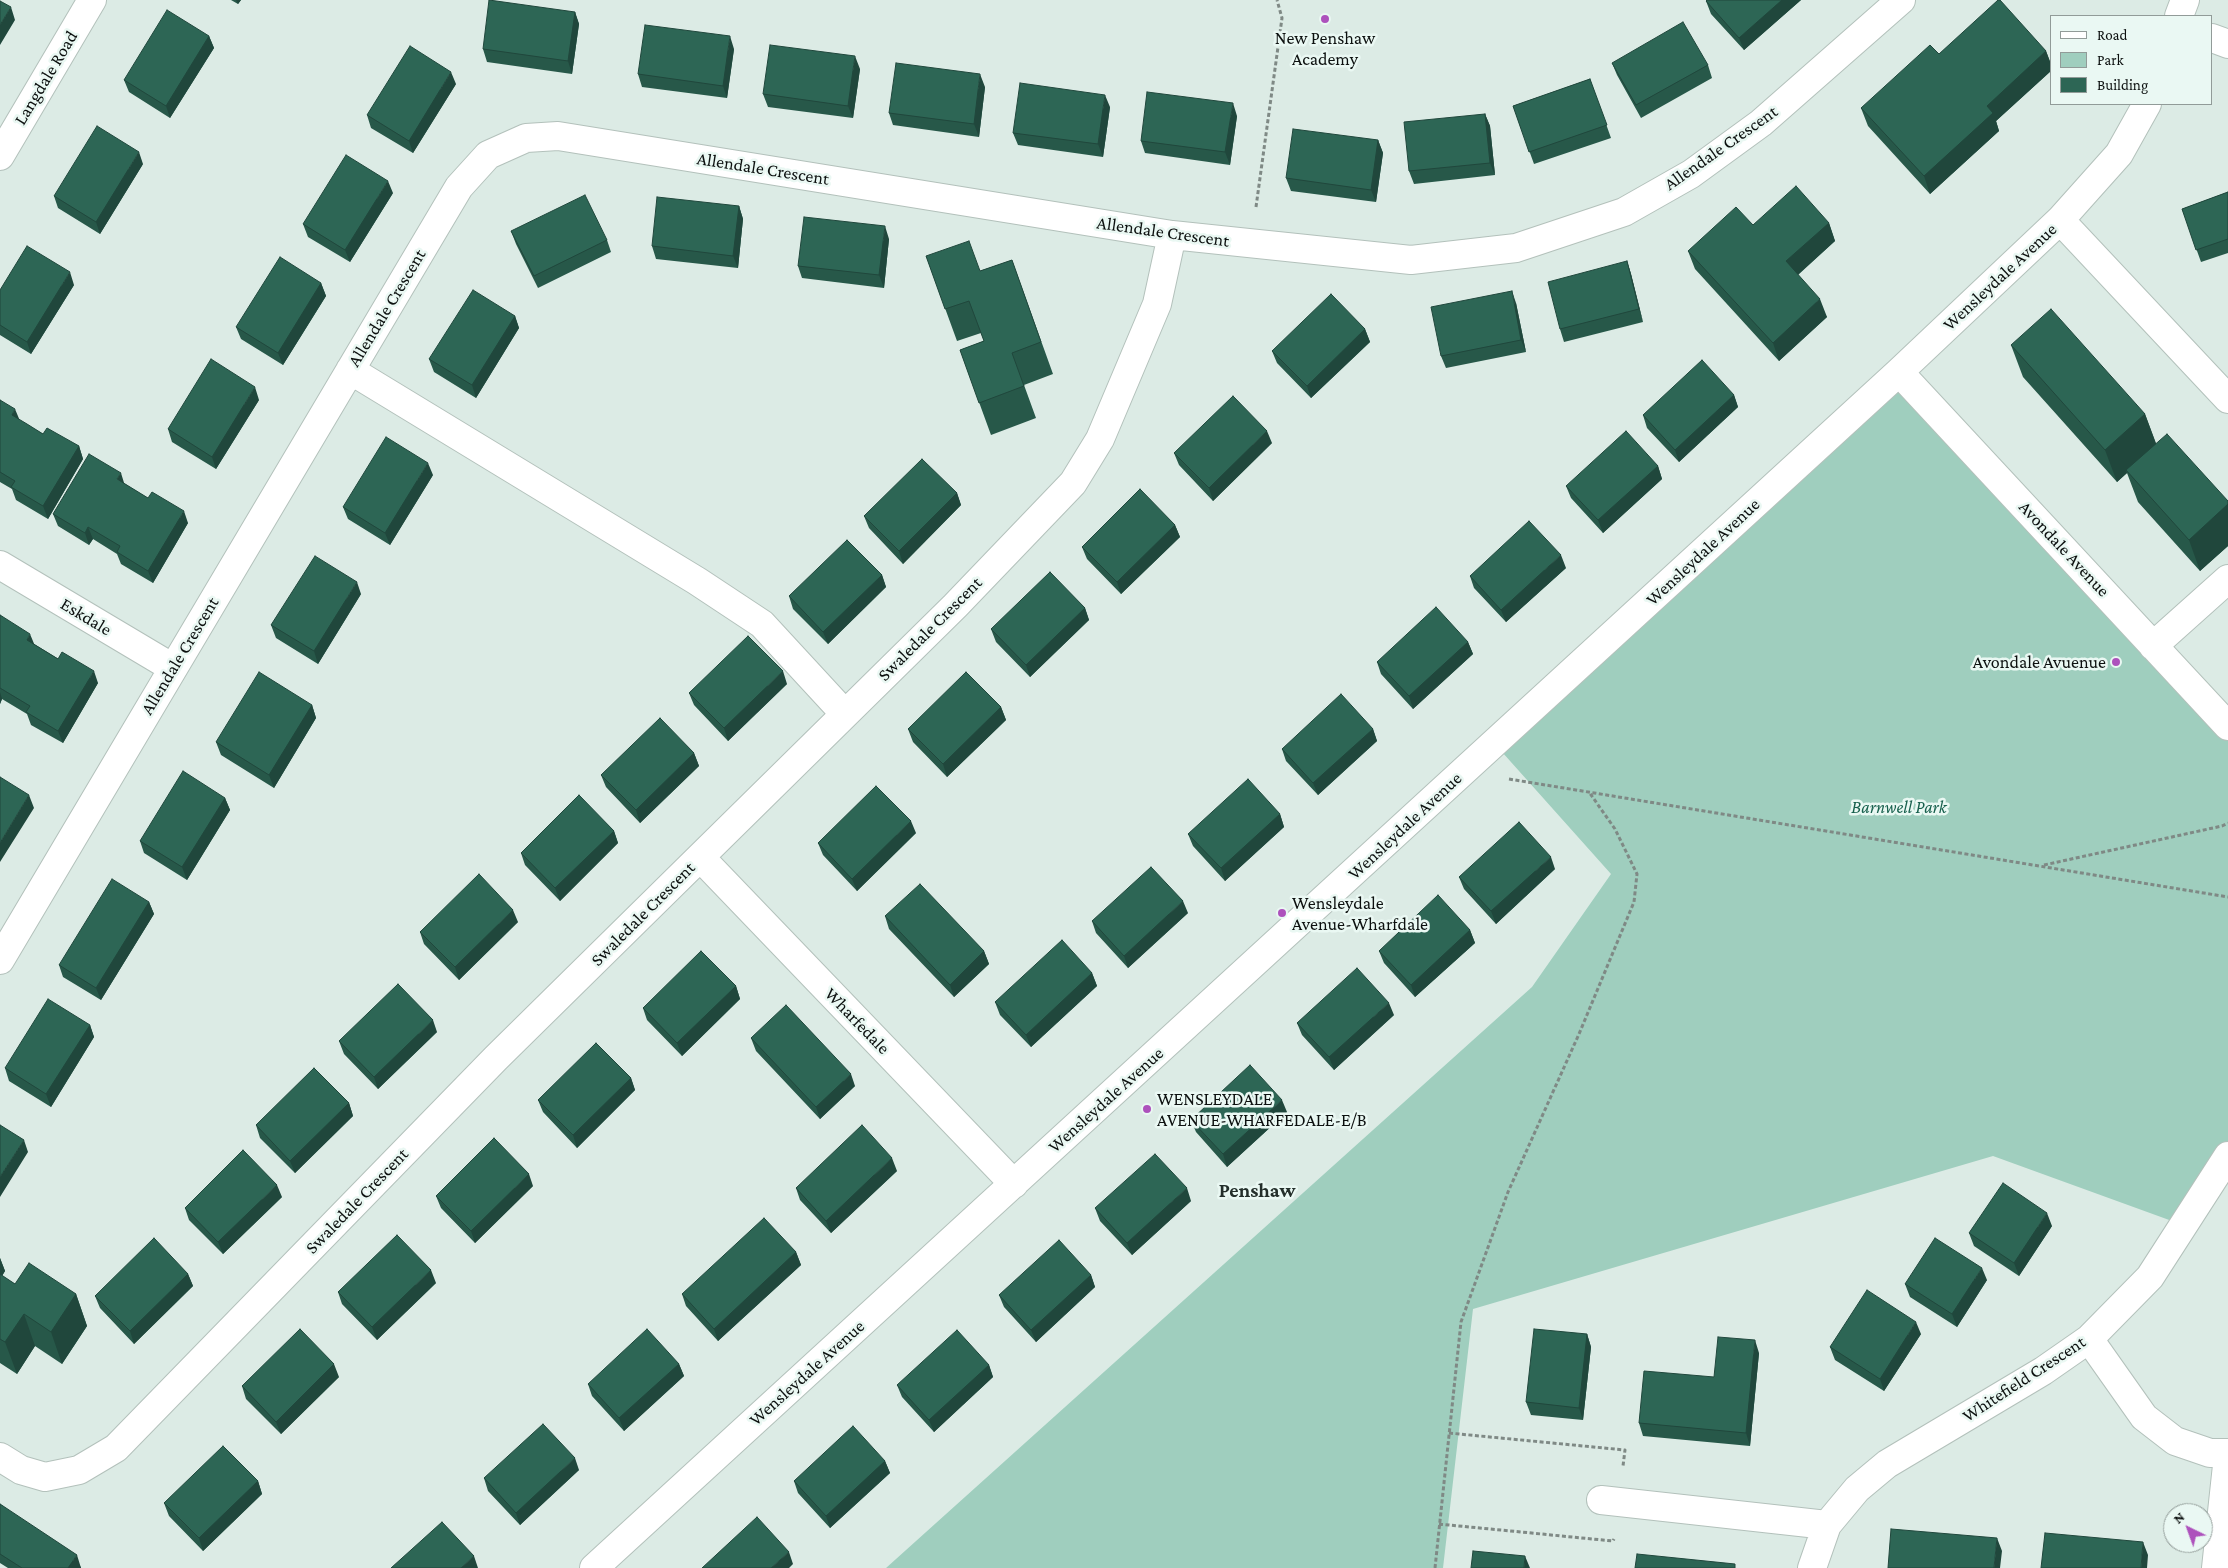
<!DOCTYPE html>
<style>
body{margin:0}
#map{position:relative;width:2228px;height:1568px;overflow:hidden;background:#dcebe5;font-family:"Crimson Pro",serif}
canvas{display:block}
.legend{position:absolute;left:2050px;top:15px;width:162px;height:90px;box-sizing:border-box;background:#eaf8f3;border:1px solid #919b98;margin:0;padding:6px 9px;list-style:none;font-size:15px;color:#0c100f}
.legend li{display:flex;align-items:center;gap:10px;height:25px}
.legend b{width:25px;border:1px solid #919b98}
.north{position:absolute;left:2163px;top:1503px;width:50px;height:50px;box-sizing:border-box;background:#eaf8f3;border:1px solid #919b98;border-radius:50%;rotate:318deg;font-size:14px;font-weight:700;line-height:20px;text-align:center;color:#0c100f}
.north::after{content:'';display:block;margin:auto;width:18px;height:22px;background:#ad51bc;clip-path:polygon(50% 0,100% 100%,50% 72%,0 100%)}
</style>
<div id="map">
<canvas width="2228" height="1568"></canvas>
<ul class="legend">
<li><b style="height:6px;background:#fff"></b>Road</li>
<li><b style="height:14px;background:#9fcebe"></b>Park</li>
<li><b style="height:14px;background:#2d6655"></b>Building</li>
</ul>
<div class="north">N</div>
</div>
<script>
const ctx = document.querySelector('canvas').getContext('2d');
ctx.lineJoin = 'round';
function fillPath(path, color) { ctx.fillStyle = color; ctx.fill(path, 'evenodd'); }
const toPath = rows => new Path2D(rows.map(r => 'M' + r).join(''));
function strokePath(path, color, width, dash) { ctx.strokeStyle = color; ctx.lineWidth = width; ctx.lineCap = dash ? 'butt' : 'round'; ctx.setLineDash(dash || []); ctx.stroke(path); }
function drawText(font, color, halo, rows, align = 'center') {
  ctx.font = font + ' "Crimson Pro",serif'; ctx.lineWidth = 5; ctx.setLineDash([]); ctx.textBaseline = 'middle'; ctx.strokeStyle = halo; ctx.fillStyle = color; for (const [text, x, y, turn = 0] of rows) {
    ctx.save(); ctx.translate(x, y); ctx.rotate((+turn || 0) * Math.PI / 180); ctx.textAlign = isNaN(turn) ? turn : align; if (halo) ctx.strokeText(text, 0, 0); ctx.fillText(text, 0, 0); ctx.restore();
  }
}
fillPath(toPath([
 [1899,372,2228,726,2228,1156,2183,1225,1993,1156,1473,1309,1443,1568,886,1568,1532,987,1611,874,1494,743]
]), '#9fcebe');
const minor = toPath([
 [2179,16,2185,0],
 [2212,38,2228,44],
 [0,156,92,0],
 [2060,220,2228,399],
 [350,370,697,581,762,624,845,714],
 [1899,372,2228,726],
 [0,565,173,668],
 [2153,646,2228,579],
 [700,857,1014,1184],
 [0,960,459,187,488,155,526,138,558,136,1172,235,1411,260,1516,248,1624,212,1691,174,1761,123,1901,0],
 [2089,1339,2144,1417,2175,1441,2210,1453,2228,1453],
 [0,1457,21,1470,45,1477,79,1470,116,1448,496,1058,955,606,1073,483,1100,439,1157,304,1172,235],
 [1601,1500,1827,1525],
 [594,1568,1899,372,2060,220,2119,154,2147,104],
 [1812,1568,1827,1525,1857,1489,1887,1464,2043,1371,2089,1339,2150,1277,2228,1156],
 [2216,1568,2228,1456]
]);
strokePath(minor, '#b3c1bb', 30);
strokePath(toPath([
 [1256,207,1282,18,1277,0],
 [1509,779,2228,897],
 [2044,865,2222,826,2228,823],
 [1449,1433,1625,1450,1623,1466],
 [1439,1524,1613,1541,1614,1539],
 [1435,1568,1461,1322,1508,1192,1579,1034,1634,902,1637,874,1615,829,1589,792]
]), '#7f8985', 3, [4, 2.5]);
strokePath(minor, '#fff', 28);
fillPath(toPath([
 [231,0,241,0,238,4],
 [1707,0,1801,0,1744,50,1711,14,1706,1],
 [575,12,579,24,572,74,487,62,483,49],
 [209,36,214,48,170,118,129,92,124,80],
 [734,49,727,98,642,87,638,74],
 [2046,51,2052,67,2052,70,1996,121,1999,131,1930,194,1868,126,1861,108,1939,54],
 [1612,63,1708,65,1712,78,1641,118,1617,75],
 [860,69,853,118,768,107,763,94],
 [1590,79,1611,138,1534,164,1513,106],
 [456,84,413,153,371,128,367,115],
 [985,87,979,137,893,125,889,113],
 [1110,107,1103,157,1018,145,1013,133],
 [1485,114,1490,126,1495,175,1414,184,1409,171],
 [1237,116,1230,165,1145,153,1141,141],
 [1378,140,1383,153,1376,202,1291,191,1286,178],
 [143,164,100,234,58,208,54,196],
 [2228,192,2228,253,2201,262,2182,209],
 [393,193,350,262,308,237,303,224],
 [739,206,743,219,738,268,656,259,652,246],
 [1829,223,1835,241,1798,275,1827,317,1779,361,1695,269,1688,251,1753,225],
 [511,231,607,240,611,252,538,288,516,244],
 [889,239,884,288,802,278,798,266],
 [926,256,980,271,1012,260,1053,374,1024,385,1036,418,991,435,960,350,984,341,981,333,957,341],
 [1627,261,1631,274,1643,322,1564,342,1560,329],
 [321,283,326,296,283,365,241,339,236,327],
 [74,285,31,354,0,335,0,290],
 [1516,303,1526,352,1446,368,1441,356],
 [515,316,519,328,476,398,434,372,429,359],
 [1365,329,1370,342,1311,398,1277,363,1272,351],
 [2011,345,2145,414,2156,444,2228,501,2228,546,2200,571,2138,502,2127,473,2117,482,2023,377],
 [1734,395,1738,407,1679,462,1647,428,1643,415],
 [0,400,19,420,43,434,79,446,83,459,48,519,16,500,12,489,0,482],
 [259,400,216,469,172,442,168,429],
 [1272,443,1213,501,1179,465,1174,453],
 [1658,466,1662,479,1603,533,1571,498,1566,486],
 [433,475,390,545,348,519,343,507],
 [125,484,188,523,153,583,121,564,117,554,93,539,89,545,58,526,53,514],
 [957,493,961,505,903,564,869,528,864,516],
 [1175,525,1180,537,1121,594,1087,559,1082,547],
 [1566,568,1506,622,1474,588,1470,576],
 [882,575,886,587,828,644,793,609,789,596],
 [361,594,318,664,276,638,271,625],
 [1085,608,1089,620,1030,677,996,642,991,629],
 [0,615,34,644,98,683,63,743,31,725,27,714,2,699,0,704],
 [1468,642,1473,654,1413,709,1381,674,1377,662],
 [787,684,728,741,694,705,689,693],
 [312,705,316,718,274,788,221,755,216,742],
 [1001,707,1006,720,947,777,913,742,908,729],
 [1373,729,1377,741,1318,795,1286,761,1282,749],
 [694,753,699,766,640,823,606,787,601,775],
 [225,798,230,810,187,880,144,853,140,841],
 [1280,814,1284,827,1225,881,1193,846,1188,834],
 [614,831,618,843,560,901,525,865,521,853],
 [916,833,857,891,823,855,818,843],
 [1555,869,1496,924,1464,889,1459,877],
 [149,902,154,914,101,1000,63,977,59,965],
 [1188,913,1128,968,1096,933,1092,921],
 [885,916,984,951,989,964,954,997,889,929],
 [518,922,459,980,424,944,420,932],
 [1470,930,1475,943,1415,997,1384,963,1379,951],
 [1092,973,1097,986,1031,1047,1000,1015,995,1002],
 [736,986,740,999,682,1056,647,1020,643,1008],
 [1394,1015,1334,1070,1302,1035,1297,1023],
 [90,1025,94,1037,51,1107,9,1081,5,1068],
 [437,1032,378,1089,344,1054,339,1041],
 [751,1038,855,1086,820,1119,756,1051],
 [631,1078,635,1090,577,1148,543,1112,538,1100],
 [349,1103,353,1116,295,1173,260,1138,256,1125],
 [1287,1112,1227,1167,1196,1132,1191,1120],
 [897,1171,831,1233,800,1200,796,1188],
 [533,1186,475,1243,441,1208,436,1196],
 [282,1197,223,1254,189,1220,185,1208],
 [1191,1201,1132,1255,1100,1221,1095,1208],
 [2052,1226,2019,1276,1974,1246,1969,1233],
 [796,1252,801,1265,718,1341,686,1306,682,1294],
 [0,1258,5,1271,2,1276,15,1284,76,1294,87,1326,62,1364,35,1346,17,1374,0,1363],
 [188,1274,193,1286,134,1344,100,1308,95,1296],
 [1091,1275,1095,1287,1036,1342,1004,1307,999,1295],
 [1987,1280,1957,1327,1910,1297,1905,1284],
 [436,1283,377,1340,342,1304,338,1292],
 [1587,1334,1591,1347,1583,1420,1531,1415,1526,1402],
 [1921,1334,1884,1391,1835,1360,1830,1347],
 [1759,1353,1750,1446,1643,1436,1639,1423,1714,1377],
 [679,1364,684,1376,624,1431,592,1396,588,1384],
 [989,1365,993,1377,934,1432,902,1397,897,1385],
 [339,1377,281,1434,246,1399,242,1386],
 [885,1461,890,1473,830,1528,798,1493,794,1481],
 [579,1470,520,1525,488,1491,484,1478],
 [258,1481,262,1494,203,1551,169,1516,164,1503],
 [0,1504,81,1567,81,1568,8,1568,0,1563]
]), '#275849');
fillPath(toPath([
 [236,0,241,0,238,4],
 [1782,0,1801,0,1744,50,1739,38],
 [11,7,15,20,0,45,0,25],
 [575,12,579,24,572,74,568,61],
 [209,36,214,48,170,118,166,106],
 [730,36,734,49,727,98,723,86],
 [2046,51,2052,67,2052,70,1996,121,1999,131,1930,194,1924,176,1987,106],
 [855,56,860,69,853,118,848,106],
 [451,72,456,84,413,153,409,141],
 [980,74,985,87,979,137,974,124],
 [1105,95,1110,107,1103,157,1098,144],
 [1233,103,1237,116,1230,165,1225,152],
 [1485,114,1490,126,1495,175,1490,163],
 [1378,140,1383,153,1376,202,1371,190],
 [139,152,143,164,100,234,96,222],
 [388,181,393,193,350,262,345,250],
 [739,206,743,219,738,268,733,256],
 [1829,223,1835,241,1793,279,1786,261],
 [885,226,889,239,884,288,879,275],
 [1627,261,1631,274,1643,322,1639,309],
 [70,272,74,285,31,354,27,342],
 [321,283,326,296,283,365,278,353],
 [1512,291,1516,303,1526,352,1521,340],
 [1820,299,1827,317,1779,361,1773,343],
 [515,316,519,328,476,398,472,385],
 [1365,329,1370,342,1311,398,1307,386],
 [255,387,259,400,216,469,212,457],
 [1734,395,1738,407,1679,462,1675,450],
 [15,409,20,421,12,415],
 [2145,414,2157,446,2126,470,2127,473,2117,482,2105,450],
 [1267,431,1272,443,1213,501,1209,488],
 [79,446,83,459,48,519,43,506],
 [428,463,433,475,390,545,385,533],
 [1658,466,1662,479,1603,533,1598,520],
 [121,473,125,486,117,479],
 [957,493,961,505,903,564,899,551],
 [2228,504,2228,546,2200,571,2189,540],
 [184,511,188,523,153,583,148,571],
 [1175,525,1180,537,1121,594,1117,582],
 [88,527,93,539,89,545,85,533],
 [1561,555,1566,568,1506,622,1501,610],
 [882,575,886,587,828,644,823,632],
 [357,582,361,594,318,664,314,651],
 [1085,608,1089,620,1030,677,1026,665],
 [30,634,35,646,27,640],
 [1468,642,1473,654,1413,709,1409,696],
 [94,671,98,683,63,743,58,731],
 [783,671,787,684,728,741,724,728],
 [0,692,2,699,0,704],
 [312,705,316,718,274,788,269,775],
 [1001,707,1006,720,947,777,943,764],
 [1373,729,1377,741,1318,795,1313,783],
 [694,753,699,766,640,823,636,810],
 [29,795,34,808,0,862,0,843],
 [225,798,230,810,187,880,182,867],
 [1280,814,1284,827,1225,881,1221,868],
 [911,821,916,833,857,891,852,879],
 [614,831,618,843,560,901,555,888],
 [1551,857,1555,869,1496,924,1491,911],
 [1183,901,1188,913,1128,968,1124,956],
 [149,902,154,914,101,1000,96,988],
 [513,910,518,922,459,980,455,967],
 [1470,930,1475,943,1415,997,1411,985],
 [984,951,989,964,954,997,950,985],
 [1092,973,1097,986,1031,1047,1026,1035],
 [736,986,740,999,682,1056,677,1043],
 [1389,1003,1394,1015,1334,1070,1329,1057],
 [433,1020,437,1032,378,1089,374,1077],
 [90,1025,94,1037,51,1107,46,1094],
 [851,1074,855,1086,820,1119,816,1107],
 [631,1078,635,1090,577,1148,573,1135],
 [1282,1100,1287,1112,1227,1167,1223,1154],
 [349,1103,353,1116,295,1173,290,1161],
 [24,1140,28,1152,0,1197,0,1177],
 [892,1158,897,1171,831,1233,826,1221],
 [529,1174,533,1186,475,1243,471,1231],
 [277,1185,282,1197,223,1254,218,1242],
 [1187,1188,1191,1201,1132,1255,1127,1243],
 [2047,1213,2052,1226,2019,1276,2014,1263],
 [796,1252,801,1265,718,1341,714,1329],
 [0,1258,5,1271,0,1279],
 [1982,1268,1987,1280,1957,1327,1952,1314],
 [431,1270,436,1283,377,1340,372,1327],
 [188,1274,193,1286,134,1344,130,1331],
 [1091,1275,1095,1287,1036,1342,1031,1330],
 [76,1294,87,1326,62,1364,51,1332],
 [24,1314,35,1346,17,1374,5,1342],
 [1916,1322,1921,1334,1884,1391,1880,1379],
 [1587,1334,1591,1347,1583,1420,1579,1408],
 [1755,1340,1759,1353,1750,1446,1746,1433],
 [334,1364,339,1377,281,1434,276,1422],
 [679,1364,684,1376,624,1431,619,1418],
 [989,1365,993,1377,934,1432,929,1420],
 [575,1458,579,1470,520,1525,516,1513],
 [885,1461,890,1473,830,1528,826,1516],
 [258,1481,262,1494,203,1551,199,1538],
 [1997,1538,2002,1551,2000,1568,1994,1568],
 [2143,1542,2148,1555,2147,1568,2141,1568],
 [789,1552,793,1564,789,1568,771,1568],
 [77,1555,81,1568,68,1568],
 [474,1556,478,1568,461,1568],
 [1525,1556,1530,1568,1524,1568]
]), '#20473c');
const building = toPath([
 [489,0,575,12,568,61,483,49,489,0],
 [1707,0,1782,0,1739,38,1706,1,1707,0],
 [1998,0,2000,0,2046,51,1987,106,1993,113,1924,176,1861,108,1930,45,1939,54,1998,0],
 [0,1,11,7,0,25,0,1],
 [167,10,209,36,166,106,124,80,167,10],
 [1683,22,1708,65,1636,105,1612,63,1683,22],
 [645,25,730,36,723,86,638,74,645,25],
 [770,45,855,56,848,106,763,94,770,45],
 [410,46,451,72,409,141,367,115,410,46],
 [896,63,980,74,974,124,889,113,896,63],
 [1590,79,1607,125,1529,152,1513,106,1590,79],
 [1020,83,1105,95,1098,144,1013,133,1020,83],
 [1147,92,1233,103,1225,152,1141,141,1147,92],
 [1485,114,1490,163,1409,171,1404,122,1485,114],
 [97,126,139,152,96,222,54,196,97,126],
 [1293,129,1378,140,1371,190,1286,178,1293,129],
 [346,155,388,181,345,250,303,224,346,155],
 [1796,186,1829,223,1786,261,1820,299,1773,343,1688,251,1736,207,1753,225,1796,186],
 [2228,192,2228,239,2196,250,2182,209,2228,192],
 [585,195,607,240,534,276,511,231,585,195],
 [657,197,739,206,733,256,652,246,657,197],
 [804,217,885,226,879,275,798,266,804,217],
 [969,241,980,271,1012,260,1041,342,1012,353,1024,386,979,403,960,350,984,341,969,301,945,309,926,256,969,241],
 [27,246,70,272,27,342,0,325,0,290,27,246],
 [280,257,321,283,278,353,236,327,280,257],
 [1627,261,1639,309,1560,329,1548,282,1627,261],
 [473,290,515,316,472,385,429,359,473,290],
 [1512,291,1521,340,1441,356,1431,307,1512,291],
 [1331,294,1365,329,1307,386,1272,351,1331,294],
 [2051,309,2145,414,2105,450,2011,345,2051,309],
 [211,359,255,387,212,457,168,429,211,359],
 [1702,360,1734,395,1675,450,1643,415,1702,360],
 [1233,396,1267,431,1209,488,1174,453,1233,396],
 [0,400,15,409,12,415,27,424,43,434,47,428,79,446,43,506,11,487,15,481,0,472,0,400],
 [1626,431,1658,466,1598,520,1566,486,1626,431],
 [2167,434,2228,501,2228,504,2189,540,2126,470,2167,434],
 [386,437,428,463,385,533,343,507,386,437],
 [89,454,121,473,117,479,148,498,152,492,184,511,148,571,117,552,120,546,88,527,85,533,53,514,89,454],
 [922,459,957,493,899,551,864,516,922,459],
 [1140,489,1175,525,1117,582,1082,547,1140,489],
 [1529,521,1561,555,1501,610,1470,576,1529,521],
 [847,540,882,575,823,632,789,596,847,540],
 [315,556,357,582,314,651,271,625,315,556],
 [1050,572,1085,608,1026,665,991,629,1050,572],
 [1436,607,1468,642,1409,696,1377,662,1436,607],
 [0,615,30,634,27,640,58,659,62,652,94,671,58,731,26,712,30,706,0,688,0,615],
 [748,636,783,671,724,728,689,693,748,636],
 [259,672,312,705,269,775,216,742,259,672],
 [966,672,1001,707,943,764,908,729,966,672],
 [1341,694,1373,729,1313,783,1282,749,1341,694],
 [660,718,694,753,636,810,601,775,660,718],
 [183,771,225,798,182,867,140,841,183,771],
 [0,777,29,795,0,843,0,777],
 [1248,779,1280,814,1221,868,1188,834,1248,779],
 [876,786,911,821,852,879,818,843,876,786],
 [579,795,614,831,555,888,521,853,579,795],
 [1519,822,1551,857,1491,911,1459,877,1519,822],
 [1151,867,1183,901,1124,956,1092,921,1151,867],
 [479,874,513,910,455,967,420,932,479,874],
 [112,879,149,902,96,988,59,965,112,879],
 [920,884,984,951,950,985,885,916,920,884],
 [1438,895,1470,930,1411,985,1379,951,1438,895],
 [1062,940,1092,973,1026,1035,995,1002,1062,940],
 [701,951,736,986,677,1043,643,1008,701,951],
 [1357,968,1389,1003,1329,1057,1297,1023,1357,968],
 [398,984,433,1020,374,1077,339,1041,398,984],
 [48,999,90,1025,46,1094,5,1068,48,999],
 [786,1005,851,1074,816,1107,751,1038,786,1005],
 [596,1043,631,1078,573,1135,538,1100,596,1043],
 [1250,1065,1282,1100,1223,1154,1191,1120,1250,1065],
 [314,1068,349,1103,290,1161,256,1125,314,1068],
 [0,1125,24,1140,0,1177,0,1125],
 [862,1125,892,1158,826,1221,796,1188,862,1125],
 [494,1138,529,1174,471,1231,436,1196,494,1138],
 [243,1150,277,1185,218,1242,185,1208,243,1150],
 [1155,1154,1187,1188,1127,1243,1095,1208,1155,1154],
 [2003,1183,2047,1213,2014,1263,1969,1233,2003,1183],
 [764,1218,796,1252,714,1329,682,1294,764,1218],
 [397,1235,431,1270,372,1327,338,1292,397,1235],
 [154,1238,188,1274,130,1331,95,1296,154,1238],
 [1935,1238,1982,1268,1952,1314,1905,1284,1935,1238],
 [1059,1240,1091,1275,1031,1330,999,1295,1059,1240],
 [29,1263,76,1294,51,1332,24,1314,5,1342,0,1339,0,1274,15,1284,29,1263],
 [1867,1290,1916,1322,1880,1379,1830,1347,1867,1290],
 [300,1329,334,1364,276,1422,242,1386,300,1329],
 [647,1329,679,1364,619,1418,588,1384,647,1329],
 [1534,1329,1587,1334,1579,1408,1526,1402,1534,1329],
 [957,1330,989,1365,929,1420,897,1385,957,1330],
 [1718,1337,1755,1340,1746,1433,1639,1423,1644,1371,1714,1377,1718,1337],
 [543,1424,575,1458,516,1513,484,1478,543,1424],
 [853,1426,885,1461,826,1516,794,1481,853,1426],
 [223,1446,258,1481,199,1538,164,1503,223,1446],
 [0,1504,77,1555,68,1568,22,1568,0,1554,0,1504],
 [757,1517,789,1552,771,1568,702,1568,757,1517],
 [442,1522,474,1556,461,1568,391,1568,442,1522],
 [1891,1529,1997,1538,1994,1568,1888,1568,1891,1529],
 [2045,1533,2143,1542,2141,1568,2041,1568,2045,1533],
 [1473,1551,1525,1556,1524,1568,1471,1568,1473,1551],
 [1637,1554,1735,1564,1735,1568,1635,1568,1637,1554]
]);
fillPath(building, '#2d6655');
strokePath(building, '#20473c', 1);
for (const [x, y, r, color] of [
 [1325,19,5,"#ad51bc"],
 [2116,662,5,"#ad51bc"],
 [1282,913,5,"#ad51bc"],
 [1147,1109,5,"#ad51bc"]
]) { const dot = new Path2D(); dot.arc(x, y, r, 0, 2 * Math.PI); ctx.fillStyle = color; ctx.fill(dot); strokePath(dot, '#eaf8f3', 2); }
drawText('18px', '#0c100f', '#eaf8f3', [
 ["New Penshaw",1325,38,"center"],
 ["Academy",1325,59,"center"],
 ["Avondale Avuenue",2106,662,"right"],
 ["Wensleydale",1292,903],
 ["Avenue-Wharfdale",1292,924],
 ["WENSLEYDALE",1157,1099],
 ["AVENUE-WHARFEDALE-E/B",1157,1120]
], 'left');
drawText('18px', '#0c100f', '#eaf8f3', [
 ["Langdale Road",46,78,-59],
 ["Allendale Crescent",1721,148,-35],
 ["Allendale Crescent",763,169,9],
 ["Allendale Crescent",1163,232,8],
 ["Wensleydale Avenue",2000,277,-43],
 ["Allendale Crescent",387,308,-59],
 ["Avondale Avenue",2064,549,47],
 ["Wensleydale Avenue",1703,552,-43],
 ["Eskdale",86,617,31],
 ["Swaledale Crescent",930,629,-45],
 ["Allendale Crescent",180,656,-59],
 ["Wensleydale Avenue",1405,826,-43],
 ["Swaledale Crescent",643,914,-45],
 ["Wharfedale",857,1021,46],
 ["Wensleydale Avenue",1106,1100,-42],
 ["Swaledale Crescent",357,1201,-46],
 ["Wensleydale Avenue",807,1373,-42],
 ["Whitefield Crescent",2024,1379,-33]
]);
drawText('italic 18px', '#17604d', '#eaf8f3', [
 ["Barnwell Park",1899,807]
]);
drawText('bold 20px', '#242f2b', '#eaf8f3', [
 ["Penshaw",1257,1191]
]);
</script>
